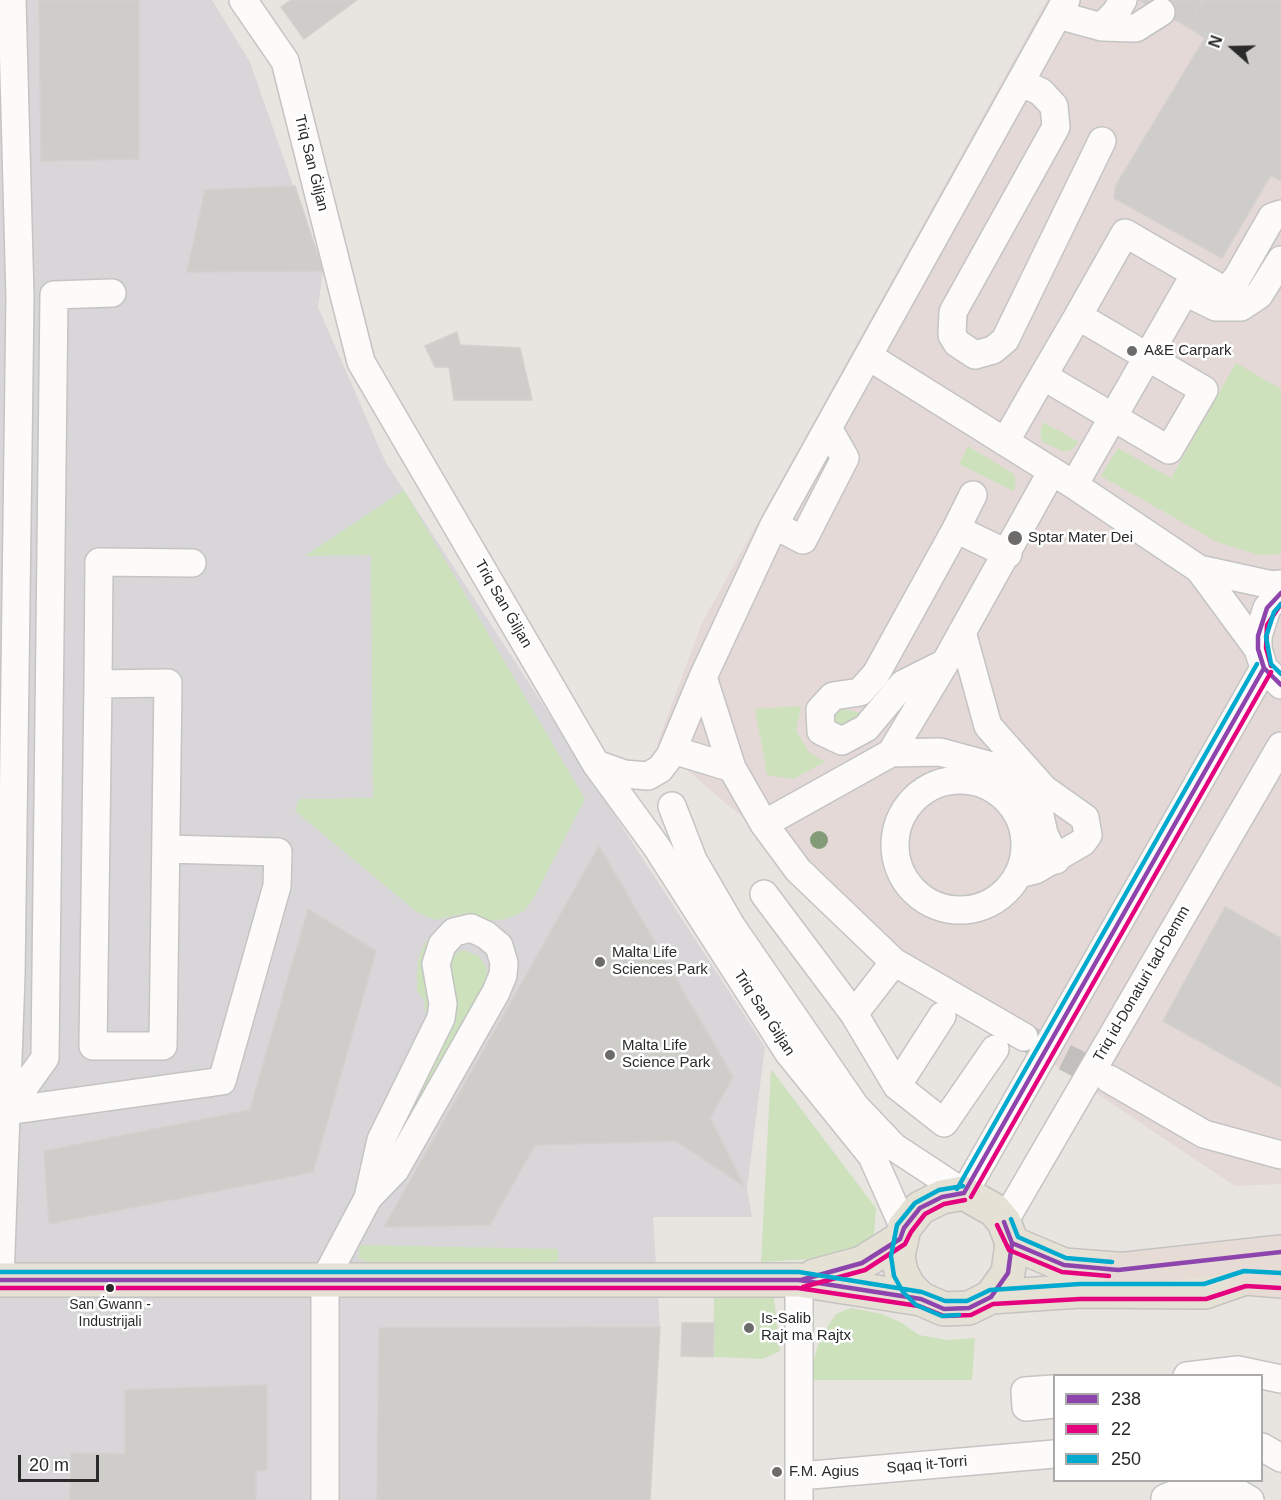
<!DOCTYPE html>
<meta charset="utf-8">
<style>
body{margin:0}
#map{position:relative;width:1281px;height:1500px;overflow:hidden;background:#e8e5e1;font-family:Arial,sans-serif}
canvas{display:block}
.legend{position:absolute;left:1053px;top:1374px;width:210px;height:108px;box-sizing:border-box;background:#fff;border:2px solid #aaa;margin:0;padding:8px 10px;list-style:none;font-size:18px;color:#2a2a2a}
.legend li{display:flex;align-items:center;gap:12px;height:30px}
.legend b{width:30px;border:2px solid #aaa}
.north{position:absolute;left:1203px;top:18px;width:60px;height:60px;-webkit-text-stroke:4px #fff;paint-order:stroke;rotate:290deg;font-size:16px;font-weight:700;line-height:24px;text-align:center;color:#2a2a2a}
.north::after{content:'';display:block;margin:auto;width:21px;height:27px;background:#2a2a2a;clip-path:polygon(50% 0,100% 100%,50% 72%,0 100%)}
.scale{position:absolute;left:18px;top:1455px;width:81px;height:27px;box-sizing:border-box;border:3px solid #2a2a2a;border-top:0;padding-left:8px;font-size:18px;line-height:21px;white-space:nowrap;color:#2a2a2a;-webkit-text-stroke:4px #fff;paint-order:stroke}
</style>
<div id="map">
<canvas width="1281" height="1500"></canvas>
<ul class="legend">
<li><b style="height:8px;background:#8e44ad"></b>238</li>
<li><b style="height:8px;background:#e5007d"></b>22</li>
<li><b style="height:8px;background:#00a9ce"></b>250</li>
</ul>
<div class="north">N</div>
<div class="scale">20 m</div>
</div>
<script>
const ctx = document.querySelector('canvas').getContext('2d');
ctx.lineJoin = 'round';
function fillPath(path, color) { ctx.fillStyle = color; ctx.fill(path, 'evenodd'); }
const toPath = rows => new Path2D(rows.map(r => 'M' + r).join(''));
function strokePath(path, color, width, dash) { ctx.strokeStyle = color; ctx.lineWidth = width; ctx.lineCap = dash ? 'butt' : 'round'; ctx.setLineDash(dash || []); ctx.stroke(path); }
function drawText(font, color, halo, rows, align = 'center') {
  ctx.font = font + ' Arial,sans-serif'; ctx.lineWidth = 5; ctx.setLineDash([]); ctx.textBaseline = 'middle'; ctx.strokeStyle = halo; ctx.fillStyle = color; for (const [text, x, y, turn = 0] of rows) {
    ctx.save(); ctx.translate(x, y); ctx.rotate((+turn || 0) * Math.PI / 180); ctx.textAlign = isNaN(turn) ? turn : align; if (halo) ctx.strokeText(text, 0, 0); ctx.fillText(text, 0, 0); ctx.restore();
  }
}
fillPath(toPath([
 [0,0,212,0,250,62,323,271,318,307,385,461,765,1047,747,1189,752,1217,653,1217,660,1327,650,1500,0,1500]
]), '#d8d6d8');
fillPath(toPath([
 [1047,0,1281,0,1281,1184,1235,1186,948,994,657,744,702,623]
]), '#e5d9d8');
fillPath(toPath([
 [1236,363,1281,389,1281,554,1259,555,1217,542,1101,476,1118,448,1171,478],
 [1043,422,1079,442,1073,449,1064,452,1042,442,1040,433],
 [968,446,1014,474,1016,485,1013,491,959,464],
 [404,490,585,799,532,901,524,911,509,918,494,921,467,913,435,920,417,912,295,811,299,799,373,798,371,555,305,556],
 [801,706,796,731,810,753,825,762,793,779,767,775,755,709],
 [833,709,841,709,862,713,844,734,826,717],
 [435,935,457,935,433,1011,429,1034,424,1000,417,991,417,974,418,961,424,944],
 [463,950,479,956,487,969,485,983,387,1161,383,1159,447,1039,450,1003,444,981,450,957],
 [771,1069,876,1208,874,1234,847,1257,761,1262],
 [360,1245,558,1249,558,1269,375,1266,358,1258],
 [714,1298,774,1298,780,1351,763,1359,713,1357],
 [851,1308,882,1314,902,1323,919,1335,948,1340,975,1338,972,1380,808,1380,820,1338,836,1314]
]), '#cde1bd');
const building = toPath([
 [39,0,139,0,139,159,41,161,39,0],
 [291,0,357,0,304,39,281,7,291,0],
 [1139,0,1203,0,1188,27,1139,0],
 [1203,0,1281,0,1281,181,1271,175,1222,258,1114,198,1116,185,1205,38,1188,27,1203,0],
 [295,186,323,271,187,272,205,190,295,186],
 [457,332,460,345,520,348,532,400,454,400,449,367,435,367,425,346,457,332],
 [599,846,733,1077,710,1118,744,1186,676,1141,535,1145,490,1225,384,1227,599,846],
 [1225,907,1281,938,1281,1087,1163,1021,1225,907],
 [308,909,376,951,313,1172,49,1224,44,1151,250,1110,308,909],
 [682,1323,714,1323,713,1357,681,1356,682,1323],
 [660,1327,650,1500,377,1500,379,1328,660,1327],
 [267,1385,267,1470,256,1471,256,1500,70,1500,71,1453,125,1454,125,1390,267,1385]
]);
fillPath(building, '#cfcdca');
strokePath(building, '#d3d0cd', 1.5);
strokePath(toPath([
 [1028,1039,1109,1079]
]), '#c2c0bc', 27, [27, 14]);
const minor = toPath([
 [243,0,285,61,361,362,596,764,656,846,788,1052,872,1156,904,1228],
 [1058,15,1102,27,1136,28,1161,12],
 [1102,27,1116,12,1123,0],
 [1022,83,1041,92,1054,106,1056,127,953,312,952,335,957,343,975,355,993,350,1005,340,1102,141],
 [1185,292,1216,307,1241,307,1259,295,1281,260],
 [1078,316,1125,233,1218,287,1227,289,1237,278,1272,217,1281,214],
 [868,356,1074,485,1199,569],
 [1005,442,1043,376,1078,316,1204,390,1169,450,1043,376],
 [1074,485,1195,274],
 [774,525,803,540,845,458,828,428],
 [956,529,973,495],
 [1281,593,1267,608,1258,636,1258,649,1264,668,1281,685],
 [962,632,988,726,1044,789,1085,818,1088,835,1083,842,1035,870,1019,874],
 [1258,649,1199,569,1272,585,1281,584],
 [945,663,903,684,866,728,842,741,821,731,820,710,833,696,860,692,876,674,956,529,1008,554],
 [703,677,732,768,764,824,798,870,894,962,1024,1037],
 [98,684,168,683,163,1046,93,1046,98,684,99,562,192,563],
 [673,750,732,768],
 [891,753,940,752,1003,769,1037,802,1044,834,1056,860],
 [596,764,624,774,648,776,660,769,670,756,703,677,774,525,1066,0],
 '895 845a65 65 0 1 1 130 0a65 65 0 1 1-130 0Z',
 [672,806,693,860,732,927,855,1106,894,1147,964,1193,1264,668],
 [764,824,891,753,945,663,1052,471],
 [764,894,854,1014,897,1086,944,1123,995,1049],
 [854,1014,894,962],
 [1109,1079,1204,1134,1281,1155],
 [897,1086,942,1016],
 [7,1111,45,1058,54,295,112,293],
 [7,1111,222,1081,277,886,278,852,166,849],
 [1004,1222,1281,746],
 [0,1280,11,976,20,297,12,0],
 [1187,1376,1238,1370,1281,1379],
 [1054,1389,1025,1391,1026,1407,1054,1404],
 [1262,1447,1281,1458],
 [800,1476,1054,1454],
 [1165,1498,1182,1491,1230,1488,1250,1500],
 [325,1500,325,1279,368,1198,381,1140,441,1018,443,1004,436,964,442,945,454,932,471,928,486,935,499,946,504,963,503,975,496,992,395,1170,368,1198],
 [799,1500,799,1280]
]);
const major = toPath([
 [1012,1243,1064,1265,1141,1271],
 [814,1276,862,1263,900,1239],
 [0,1280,799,1280,921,1299,944,1309,969,1308,991,1297,1080,1291,1205,1292,1245,1278],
 [921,1299,909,1287,901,1272,898,1256,904,1228,920,1208,942,1197,964,1193,994,1210,1004,1222,1012,1243,1008,1273,991,1297]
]);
const highway = toPath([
 [1118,1270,1281,1252],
 [1245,1278,1281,1281]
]);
strokePath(minor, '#c4c4c3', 30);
strokePath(major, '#c4c3c2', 36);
strokePath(highway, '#c4c3c2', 36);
strokePath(minor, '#fcfbfa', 27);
strokePath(major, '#e5e1d5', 33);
strokePath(highway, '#e7dcd5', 33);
strokePath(toPath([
 [1281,593,1267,608,1258,636,1258,649,1264,668,1281,685],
 [964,1193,1264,668],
 [1004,1222,1012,1243,1064,1265,1118,1270,1281,1252],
 [0,1280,799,1280,921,1299,944,1309,969,1308,991,1297,1008,1273,1012,1243,1004,1222],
 [801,1280,862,1263,900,1239,904,1228,920,1208,942,1197,964,1193]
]), '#8e44ad', 4.5);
strokePath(toPath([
 [1271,666,1266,648,1267,625,1281,604],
 [971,1197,1271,672],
 [997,1225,1009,1250,1062,1272,1109,1276],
 [803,1287,865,1270,905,1244,911,1232,925,1214,944,1204,965,1200],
 [0,1288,798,1288,919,1306,944,1316,971,1315,993,1304,1080,1299,1206,1299,1246,1286,1280,1288]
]), '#e5007d', 4.5);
strokePath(toPath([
 [1281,604,1274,612,1266,637,1271,664,1281,674],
 [957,1189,1257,664],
 [1011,1219,1018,1237,1066,1258,1112,1262],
 [0,1272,799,1272,922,1292,945,1301,967,1301,990,1290,1080,1284,1204,1284,1244,1271,1281,1273],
 [959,1315,942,1316,916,1305,903,1292,894,1276,891,1256,897,1225,915,1203,939,1190,963,1186]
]), '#00a9ce', 4.5);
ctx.fillStyle = '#839c77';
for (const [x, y] of [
 [819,840]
]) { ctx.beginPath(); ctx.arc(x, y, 9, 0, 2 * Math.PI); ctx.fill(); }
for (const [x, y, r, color] of [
 [1132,351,6,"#6c6b6a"],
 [1015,538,8,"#6c6b6a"],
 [600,962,6,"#6c6b6a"],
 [610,1055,6,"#6c6b6a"],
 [110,1288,5,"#2a2a2a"],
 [749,1328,6,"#6c6b6a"],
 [777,1472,6,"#6c6b6a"]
]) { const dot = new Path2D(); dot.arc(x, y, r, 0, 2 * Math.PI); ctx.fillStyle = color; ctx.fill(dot); strokePath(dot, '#fff', 2); }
drawText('14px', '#2a2a2a', '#fff', [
 ["San Ġwann -",110,1305],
 ["Industrijali",110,1322]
]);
drawText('15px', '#2a2a2a', '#fff', [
 ["Triq San Ġiljan",311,163,76],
 ["Triq San Ġiljan",503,604,60],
 ["Triq id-Donaturi tad-Demm",1142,984,-60],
 ["Triq San Ġiljan",764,1013,57],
 ["Sqaq it-Torri",927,1465,-5]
]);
drawText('15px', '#2a2a2a', '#fff', [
 ["A&E Carpark",1144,351],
 ["Sptar Mater Dei",1028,538],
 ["Malta Life",612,953],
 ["Sciences Park",612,970],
 ["Malta Life",622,1046],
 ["Science Park",622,1063],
 ["Is-Salib",761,1319],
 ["Rajt ma Rajtx",761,1336],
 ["F.M. Agius",789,1472]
], 'left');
</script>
